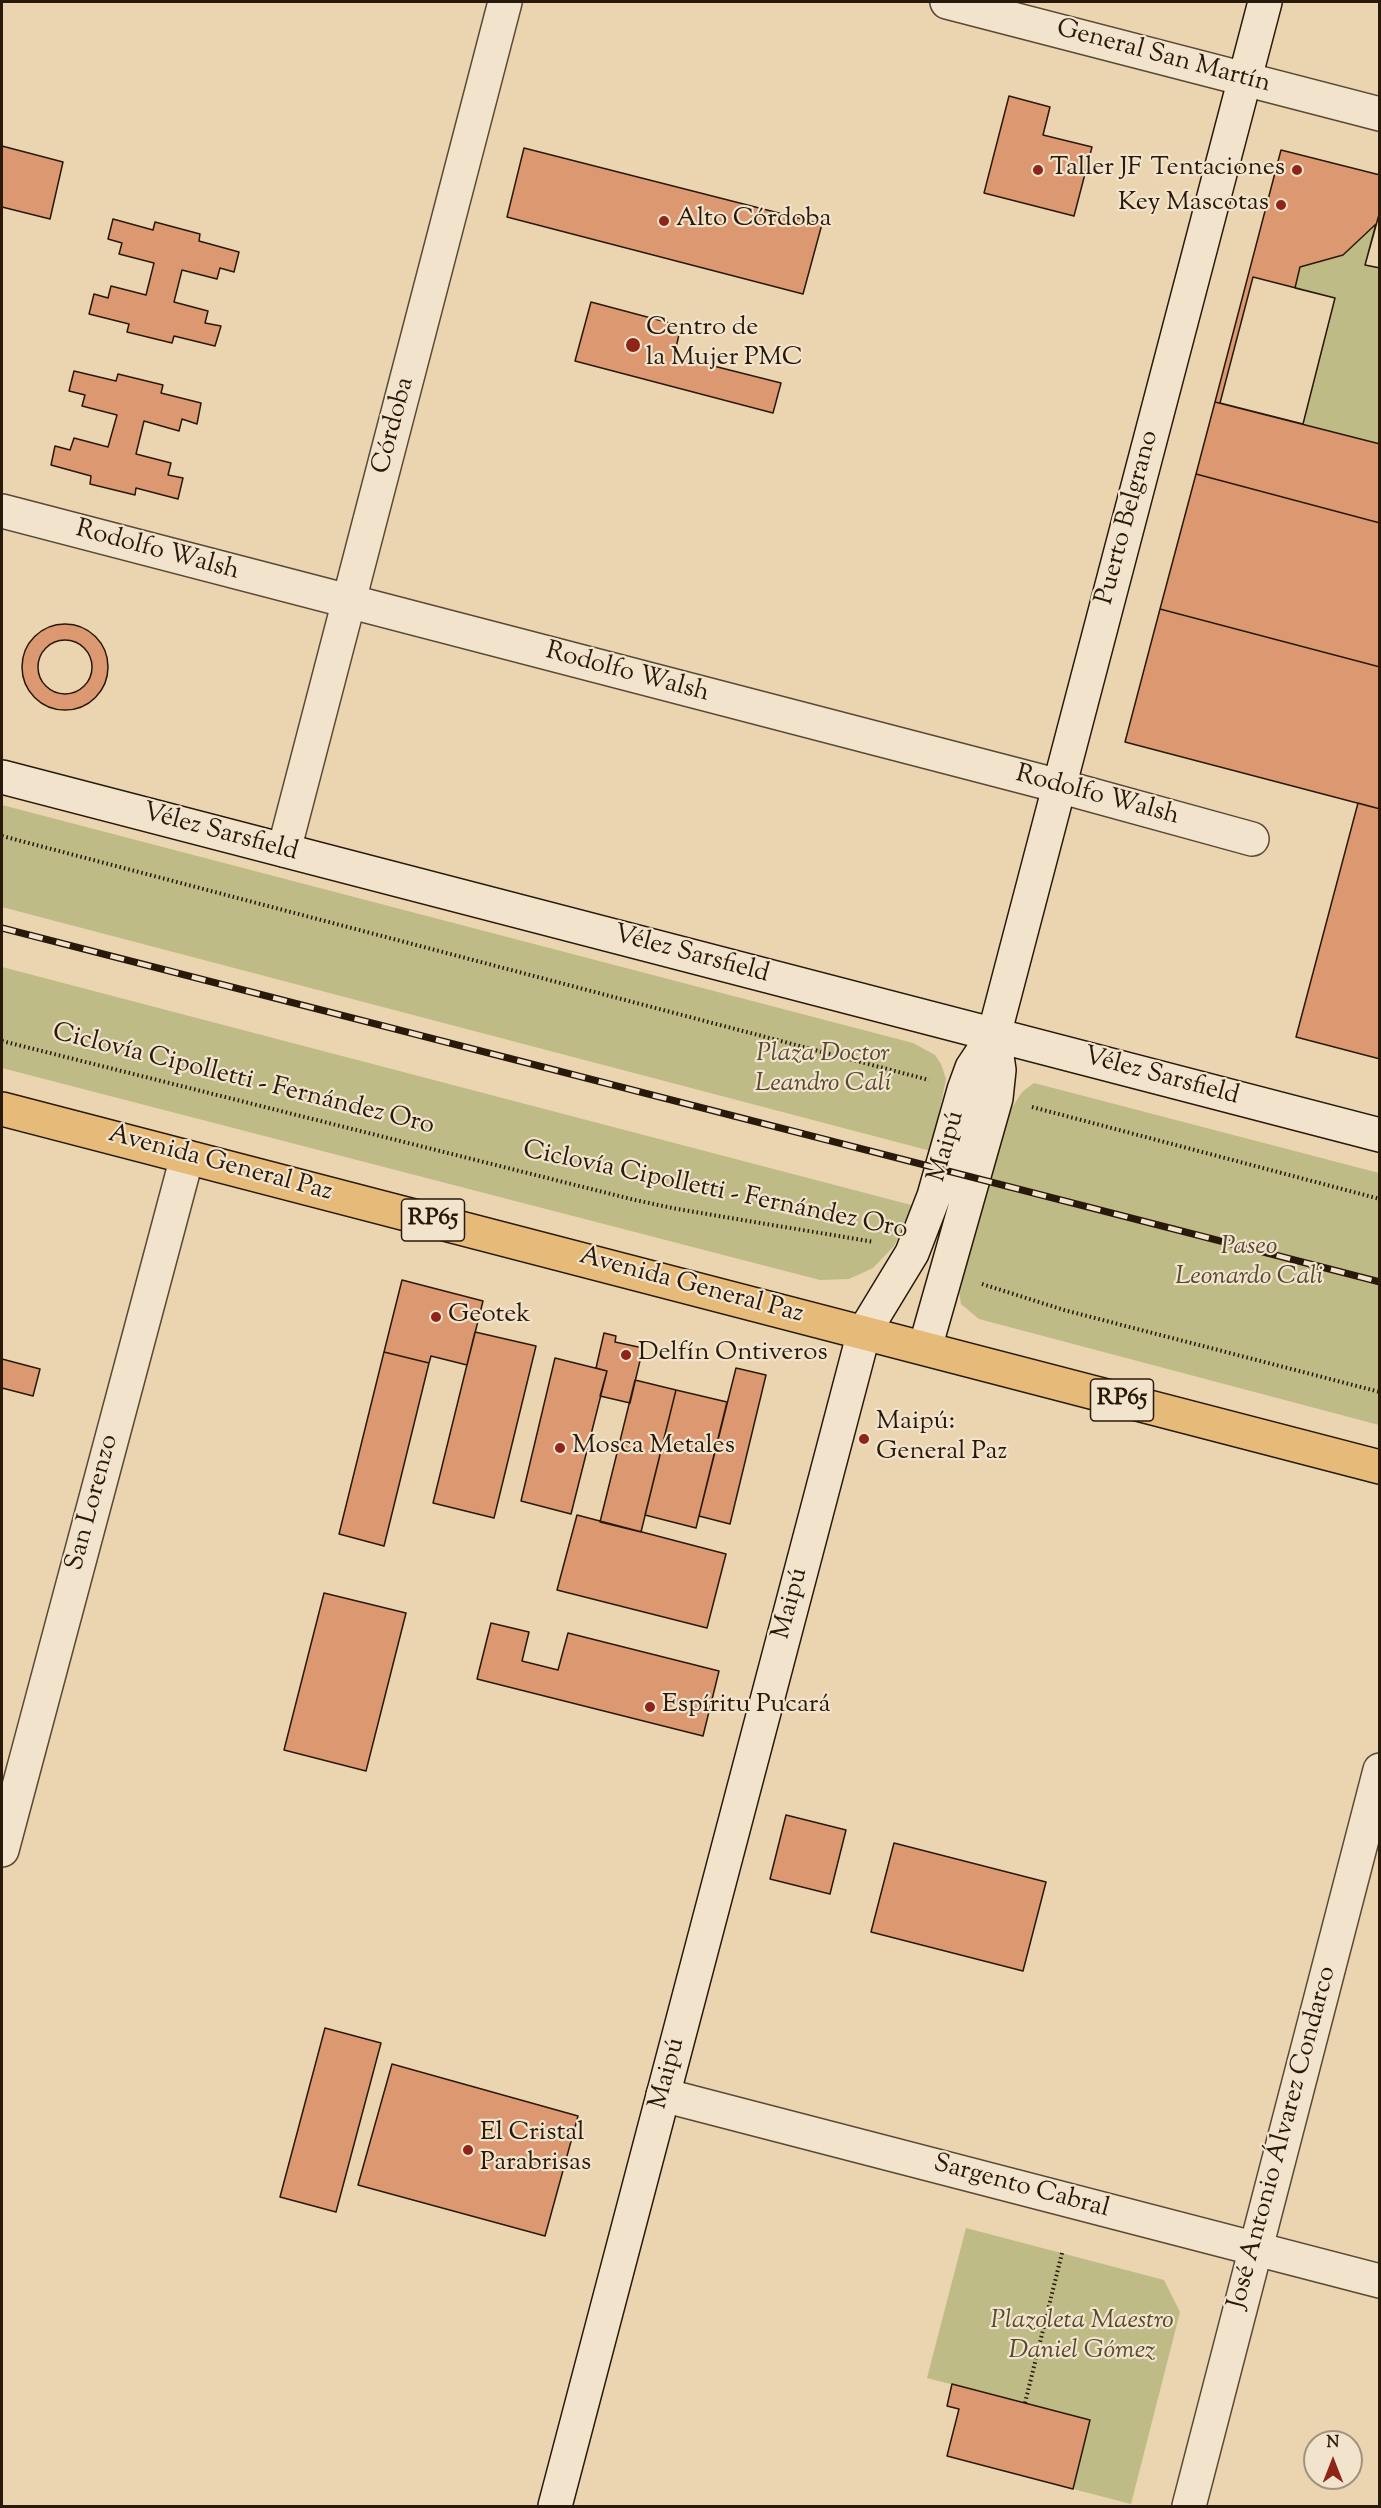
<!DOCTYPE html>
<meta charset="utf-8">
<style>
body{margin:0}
#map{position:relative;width:1381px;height:2508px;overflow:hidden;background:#ebd4b0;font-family:"Sorts Mill Goudy",serif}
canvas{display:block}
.frame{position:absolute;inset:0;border:3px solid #28190a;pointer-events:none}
.north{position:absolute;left:1303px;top:2430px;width:60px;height:60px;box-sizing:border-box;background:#f2e3cc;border:2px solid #a1927e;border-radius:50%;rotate:0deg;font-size:16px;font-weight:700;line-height:24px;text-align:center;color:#28190a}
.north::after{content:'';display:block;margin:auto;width:21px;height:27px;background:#8f2418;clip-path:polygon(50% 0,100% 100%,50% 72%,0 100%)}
</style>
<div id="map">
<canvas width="1381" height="2508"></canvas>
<div class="frame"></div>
<div class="north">N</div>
</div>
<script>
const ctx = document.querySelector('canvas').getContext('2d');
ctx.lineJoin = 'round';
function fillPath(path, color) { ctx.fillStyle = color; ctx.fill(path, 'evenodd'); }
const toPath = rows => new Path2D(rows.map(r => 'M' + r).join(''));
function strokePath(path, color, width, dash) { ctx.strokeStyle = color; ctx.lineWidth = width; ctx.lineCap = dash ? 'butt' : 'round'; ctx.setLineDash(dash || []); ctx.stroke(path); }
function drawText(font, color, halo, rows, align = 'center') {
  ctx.font = font + ' "Sorts Mill Goudy",serif'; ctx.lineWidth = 4.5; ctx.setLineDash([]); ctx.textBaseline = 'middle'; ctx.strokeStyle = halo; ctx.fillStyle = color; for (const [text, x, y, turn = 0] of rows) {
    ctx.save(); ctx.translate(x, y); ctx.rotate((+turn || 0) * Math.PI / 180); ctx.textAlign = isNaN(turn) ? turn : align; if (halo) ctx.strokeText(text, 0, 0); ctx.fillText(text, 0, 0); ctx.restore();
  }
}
fillPath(toPath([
 [1376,224,1365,264,1379,268,1379,444,1303,424,1335,299,1295,288,1300,267,1343,255],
 [2,805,913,1043,935,1055,941,1064,946,1079,931,1151,2,907],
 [2,967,915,1206,894,1246,873,1268,849,1279,820,1280,2,1068],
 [1034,1083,1379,1173,1379,1425,979,1319,961,1304,958,1284,1008,1114,1022,1092],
 [966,2228,1164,2280,1180,2312,1131,2504,1073,2489,1090,2420,927,2378]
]), '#bebb87');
const building = toPath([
 [1009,96,1050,107,1043,135,1092,147,1074,216,984,193,1009,96],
 [2,146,63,162,50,219,2,207,2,146],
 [524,148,822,224,803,294,507,217,524,148],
 [1281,150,1380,175,1380,268,1365,265,1376,224,1343,255,1300,267,1295,288,1335,298,1303,424,1215,402,1281,150],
 [1380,211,1380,268,1365,265,1380,211],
 [113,219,153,230,155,222,200,234,199,241,239,252,234,272,220,268,217,279,182,270,174,302,208,311,205,323,221,326,215,346,174,336,172,343,127,332,129,324,89,314,94,294,108,298,111,286,146,295,154,263,119,254,122,243,108,239,113,219],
 [1253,277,1335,298,1303,424,1220,403,1253,277],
 [591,302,681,326,674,356,781,383,773,413,575,361,591,302],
 [74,371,116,381,118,374,163,385,161,393,201,403,197,424,182,419,179,431,144,421,136,454,171,463,168,475,183,478,178,499,136,488,135,495,90,484,91,476,51,465,55,446,70,450,74,438,108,447,117,415,82,406,85,395,69,391,74,371],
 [1215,402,1380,444,1380,523,1196,474,1215,402],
 [1196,474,1380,523,1380,667,1160,609,1196,474],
 [1160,609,1380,667,1380,809,1125,742,1160,609],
 '22 667a43 43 0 1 1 86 0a43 43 0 1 1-86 0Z',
 '38 667a27 27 0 1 1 54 0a27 27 0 1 1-54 0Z',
 [1358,803,1380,809,1380,1059,1296,1037,1358,803],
 [402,1280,483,1301,467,1365,431,1356,429,1363,384,1352,402,1280],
 [475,1332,536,1346,494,1518,433,1503,475,1332],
 [604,1333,616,1336,615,1342,643,1348,630,1403,600,1396,607,1371,596,1368,604,1333],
 [384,1352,429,1363,384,1546,339,1534,384,1352],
 [555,1358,607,1371,571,1514,521,1501,555,1358],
 [2,1359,40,1369,33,1396,2,1388,2,1359],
 [736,1368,766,1375,730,1524,699,1516,736,1368],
 [635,1380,676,1390,641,1532,600,1522,635,1380],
 [676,1390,727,1402,696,1528,645,1515,676,1390],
 [577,1515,726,1554,707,1628,557,1590,577,1515],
 [324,1593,406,1613,366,1771,284,1750,324,1593],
 [491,1623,529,1632,522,1661,558,1670,568,1633,719,1671,703,1736,477,1679,491,1623],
 [786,1815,846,1830,830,1894,770,1879,786,1815],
 [894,1843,1046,1882,1023,1971,871,1932,894,1843],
 [325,2028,381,2043,336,2212,280,2197,325,2028],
 [392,2064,578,2116,545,2236,358,2185,392,2064],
 [952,2384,1090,2420,1073,2489,947,2456,959,2409,947,2406,952,2384]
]);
fillPath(building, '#dc9971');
strokePath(building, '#28190a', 1.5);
const street = toPath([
 [947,2,1380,114],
 [2,511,1059,786,1252,839],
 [284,850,505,2],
 [2,1850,187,1157],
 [663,2095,1380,2281],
 [1189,2506,1380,1770]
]);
const secondary = toPath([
 [2,777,1380,1135],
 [925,1348,996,1098,999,1070,994,1035],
 [555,2506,864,1332,912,1253,934,1196,964,1090,972,1068,994,1035,1265,2]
]);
const primary = toPath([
 [2,1109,1380,1467]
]);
strokePath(street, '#594834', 36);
strokePath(secondary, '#28190a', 36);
strokePath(primary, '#28190a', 36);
strokePath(toPath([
 [2,836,929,1080],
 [2,1041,635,1200,677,1209,874,1242],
 [1032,1107,1380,1199],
 [982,1284,1064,1310,1380,1392],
 [1025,2403,1062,2253]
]), '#28190a', 4, [1.5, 3]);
strokePath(street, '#f2e3cc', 33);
strokePath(secondary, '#f2e3cc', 33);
strokePath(primary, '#e6ba78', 33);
const rail = toPath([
 [2,928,1380,1282]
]);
strokePath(rail, '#28190a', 7);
strokePath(rail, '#f2e3cc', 4.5, [14]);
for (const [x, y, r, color] of [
 [1038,170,6,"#8f2418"],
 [1297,170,6,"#8f2418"],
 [1281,205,6,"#8f2418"],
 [664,221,6,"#8f2418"],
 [633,345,8,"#8f2418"],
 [436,1317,6,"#8f2418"],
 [626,1355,6,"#8f2418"],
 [864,1439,6,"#8f2418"],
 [560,1448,6,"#8f2418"],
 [650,1707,6,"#8f2418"],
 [468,2150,6,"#8f2418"]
]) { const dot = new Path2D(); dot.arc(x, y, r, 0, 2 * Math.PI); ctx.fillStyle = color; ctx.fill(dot); strokePath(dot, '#f2e3cc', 2); }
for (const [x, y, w] of [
 [433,1220,63],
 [1122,1400,63]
]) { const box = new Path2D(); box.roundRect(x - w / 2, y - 21, w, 42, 4.5); ctx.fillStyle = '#f2e3cc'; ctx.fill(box); strokePath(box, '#28190a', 1.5); }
drawText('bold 24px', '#28190a', null, [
 ["RP65",433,1220],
 ["RP65",1122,1400]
]);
drawText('26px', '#28190a', '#f2e3cc', [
 ["General San Martín",1163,58,15],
 ["Córdoba",395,426,-75],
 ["Puerto Belgrano",1129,518,-75],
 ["Rodolfo Walsh",157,552,15],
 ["Rodolfo Walsh",627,674,15],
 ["Rodolfo Walsh",1097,797,15],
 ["Vélez Sarsfield",220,834,15],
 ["Vélez Sarsfield",691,956,15],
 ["Vélez Sarsfield",1161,1078,15],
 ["Ciclovía Cipolletti - Fernández Oro",243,1081,14],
 ["Maipú",948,1147,-74],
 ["Avenida General Paz",220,1165,15],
 ["Ciclovía Cipolletti - Fernández Oro",715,1192,12],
 ["Avenida General Paz",691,1287,15],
 ["San Lorenzo",94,1503,-75],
 ["Maipú",792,1604,-75],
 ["Maipú",669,2074,-75],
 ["José Antonio Álvarez Condarco",1284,2138,-75],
 ["Sargento Cabral",1021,2188,15]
]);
drawText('26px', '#28190a', '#f2e3cc', [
 ["Taller JF",1050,170],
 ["Tentaciones",1285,170,"right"],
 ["Key Mascotas",1269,205,"right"],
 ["Alto Córdoba",676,221],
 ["Centro de",646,330],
 ["la Mujer PMC",646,360],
 ["Geotek",448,1317],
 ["Delfín Ontiveros",638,1355],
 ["Maipú:",876,1424],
 ["General Paz",876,1454],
 ["Mosca Metales",572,1448],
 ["Espíritu Pucará",662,1707],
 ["El Cristal",480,2135],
 ["Parabrisas",480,2165]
], 'left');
drawText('italic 26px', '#554a30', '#f2e3cc', [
 ["Plaza Doctor",823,1056],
 ["Leandro Calí",823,1086],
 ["Paseo",1249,1249],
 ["Leonardo Cali",1249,1279],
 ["Plazoleta Maestro",1082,2323],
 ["Daniel Gómez",1082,2353]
]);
</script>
